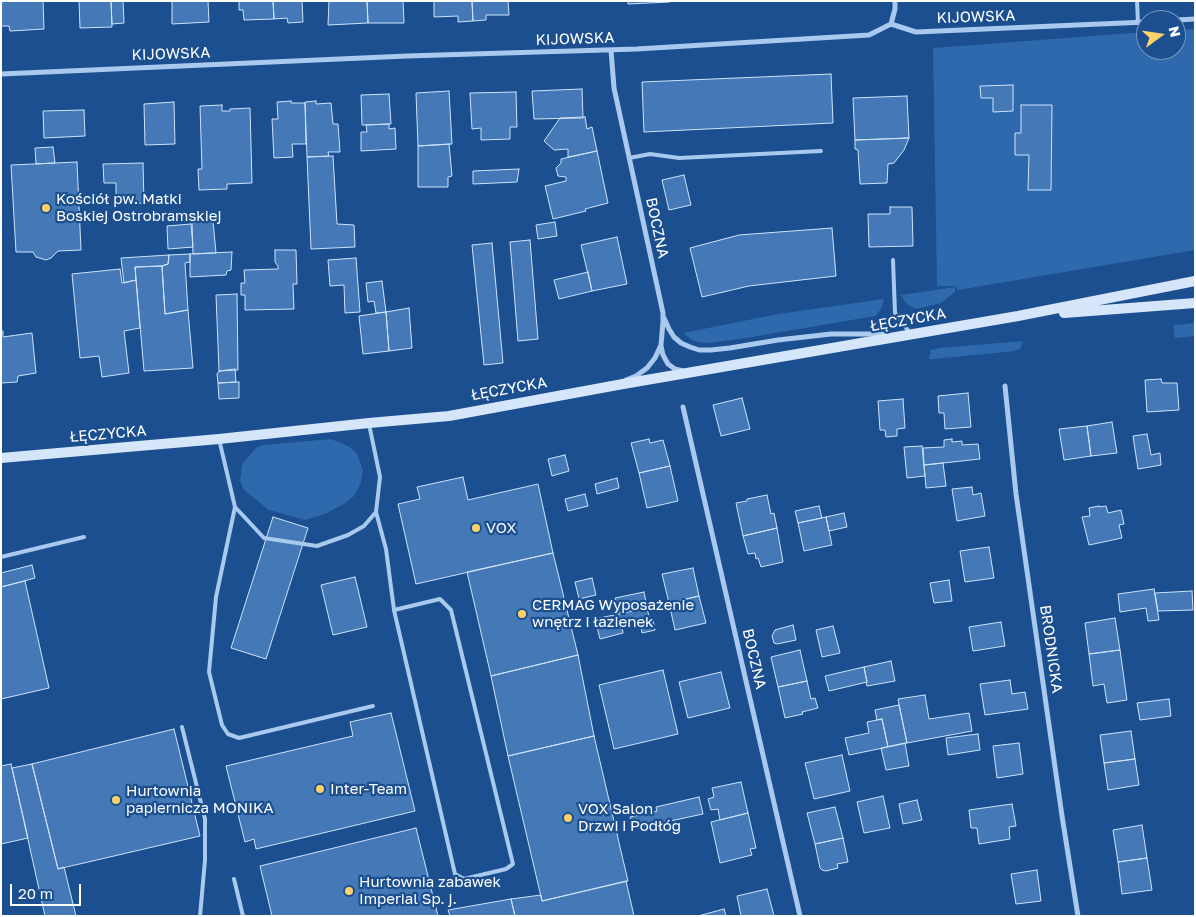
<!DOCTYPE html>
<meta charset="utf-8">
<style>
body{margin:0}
#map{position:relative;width:1196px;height:917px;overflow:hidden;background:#1b4f8f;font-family:"Golos Text",sans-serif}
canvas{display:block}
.frame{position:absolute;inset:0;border:2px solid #fff;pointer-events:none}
.north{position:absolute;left:1136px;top:10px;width:50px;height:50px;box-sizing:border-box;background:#1b4f8f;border:1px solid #7695bc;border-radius:50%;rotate:76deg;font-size:14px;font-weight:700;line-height:20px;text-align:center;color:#fff}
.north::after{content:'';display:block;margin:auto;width:18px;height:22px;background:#ffd166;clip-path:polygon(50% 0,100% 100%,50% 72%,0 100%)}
.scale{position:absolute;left:10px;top:884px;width:71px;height:22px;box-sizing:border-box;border:2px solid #fff;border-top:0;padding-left:6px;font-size:15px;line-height:18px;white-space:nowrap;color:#fff;-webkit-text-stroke:4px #1b4f8f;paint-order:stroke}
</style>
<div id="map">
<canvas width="1196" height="917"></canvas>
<div class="frame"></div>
<div class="north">N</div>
<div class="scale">20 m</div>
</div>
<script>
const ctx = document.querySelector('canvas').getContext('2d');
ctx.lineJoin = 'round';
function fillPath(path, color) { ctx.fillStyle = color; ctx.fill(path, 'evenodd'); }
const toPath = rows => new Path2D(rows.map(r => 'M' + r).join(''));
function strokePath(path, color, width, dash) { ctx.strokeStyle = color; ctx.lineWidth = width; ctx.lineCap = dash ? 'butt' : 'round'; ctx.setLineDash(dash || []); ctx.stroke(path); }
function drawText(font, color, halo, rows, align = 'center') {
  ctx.font = font + ' "Golos Text",sans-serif'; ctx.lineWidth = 4.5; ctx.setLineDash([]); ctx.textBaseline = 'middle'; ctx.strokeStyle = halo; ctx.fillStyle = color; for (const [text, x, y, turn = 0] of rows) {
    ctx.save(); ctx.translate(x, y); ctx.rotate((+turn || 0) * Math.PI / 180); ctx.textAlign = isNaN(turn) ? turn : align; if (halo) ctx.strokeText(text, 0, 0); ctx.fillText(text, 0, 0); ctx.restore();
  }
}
fillPath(toPath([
 [1195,29,1195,250,958,290,955,286,937,286,933,48,1146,32,1146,50,1176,50,1176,30],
 [955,287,955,292,941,303,916,309,907,304,905,302,901,295],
 [884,299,881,309,875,316,746,338,708,343,698,342,692,340,683,333,778,314],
 [1195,323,1195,336,1176,338,1174,336,1174,325],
 [1023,341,1020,349,1015,351,934,359,929,359,931,350,939,348],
 [331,439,348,446,357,453,363,471,361,482,354,496,344,504,325,514,305,520,269,510,244,490,240,481,242,464,256,448,263,445]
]), '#2e69ad');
const building = toPath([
 [1,1,43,1,44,29,10,31,9,26,1,26,1,1],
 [79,1,111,1,112,27,80,28,79,1],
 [111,1,123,1,124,23,112,24,111,1],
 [172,1,208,1,209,22,172,24,172,1],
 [239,1,273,1,274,19,244,20,243,10,239,10,239,1],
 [273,1,302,1,303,22,288,23,287,18,274,19,273,1],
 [329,1,367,1,368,23,328,25,329,1],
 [367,1,403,1,404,23,368,23,367,1],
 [434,1,472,1,473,21,458,22,458,16,434,17,434,1],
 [472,1,508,1,509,15,486,15,486,20,473,21,472,1],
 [628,1,670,1,670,2,628,4,628,1],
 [831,74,833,123,644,132,642,82,831,74],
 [1013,85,1013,111,993,112,993,98,981,98,980,86,1013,85],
 [582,89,583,118,534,119,532,91,582,89],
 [449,91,452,144,418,146,416,93,449,91],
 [516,92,517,127,510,127,510,139,481,140,481,128,472,129,470,93,516,92],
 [389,94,391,124,362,125,361,95,389,94],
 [907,96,909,138,855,140,853,98,907,96],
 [291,101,291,103,305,103,306,144,292,144,293,157,274,158,272,119,278,119,277,102,291,101],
 [316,101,316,104,331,103,333,124,338,124,340,152,328,152,329,156,307,157,305,102,316,101],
 [174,102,175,144,145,145,144,104,174,102],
 [222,105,222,111,230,111,230,109,250,108,252,183,227,184,227,189,199,190,198,169,202,169,200,106,222,105],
 [1021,105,1052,105,1051,190,1028,190,1029,155,1015,155,1015,133,1021,133,1021,105],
 [84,110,85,136,44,138,43,111,84,110],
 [585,117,587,129,592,127,597,151,568,157,568,149,554,150,544,141,560,118,585,117],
 [389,124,389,129,395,128,396,149,361,151,361,132,367,132,366,125,389,124],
 [909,138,904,150,894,163,888,164,887,183,860,184,858,150,855,149,855,140,909,138],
 [449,144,452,176,448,177,448,187,418,187,418,146,449,144],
 [53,147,55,163,36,164,35,148,53,147],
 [597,151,608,203,585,209,586,211,553,219,545,186,566,181,566,177,558,176,556,168,561,163,561,159,597,151],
 [333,156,337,224,354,225,355,247,311,249,307,157,333,156],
 [77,162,81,250,58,251,51,258,46,260,36,257,33,252,16,252,11,165,77,162],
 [143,163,144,203,116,204,116,183,104,183,103,164,143,163],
 [519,169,517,182,473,184,473,171,519,169],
 [684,175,691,205,669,210,662,180,684,175],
 [890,207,912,207,913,246,869,247,868,214,890,214,890,207],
 [213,221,216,253,193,254,192,222,213,221],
 [555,222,557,236,538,239,536,225,555,222],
 [191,224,193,247,168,249,167,226,191,224],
 [832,228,836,276,749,286,702,297,690,248,739,235,832,228],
 [617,237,627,284,592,291,581,245,617,237],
 [530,240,538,339,518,341,510,242,530,240],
 [492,243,503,363,484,365,472,245,492,243],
 [275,250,296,250,297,284,293,284,294,309,245,310,245,295,241,295,241,283,245,283,244,270,278,269,278,266,275,262,275,250],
 [232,252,231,270,227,271,226,275,190,277,190,254,232,252],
 [190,254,190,262,185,263,188,310,165,314,162,266,168,264,169,255,190,254],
 [169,255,168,264,162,266,135,267,136,280,124,283,121,258,169,255],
 [356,258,360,312,345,313,344,285,330,286,328,260,356,258],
 [162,266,165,314,188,310,193,368,144,371,135,267,162,266],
 [120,269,122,283,136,280,140,328,124,331,129,373,102,377,99,356,80,358,72,274,120,269],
 [588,272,592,291,559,299,554,280,588,272],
 [382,281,386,312,376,313,374,301,368,302,366,283,382,281],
 [237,294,238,370,219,371,216,295,237,294],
 [409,308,412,348,389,351,386,312,409,308],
 [386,312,389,351,363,354,359,316,386,312],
 [1,331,3,331,3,337,32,333,36,373,18,376,17,382,1,383,1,331],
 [235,369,236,382,218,383,217,374,219,371,235,369],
 [1161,379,1162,383,1177,383,1179,410,1147,412,1145,380,1161,379],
 [239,382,239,398,219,399,218,383,239,382],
 [968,393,971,427,945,429,944,413,939,413,938,396,968,393],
 [742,398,750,429,721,436,713,405,742,398],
 [903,399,905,428,897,429,897,436,886,437,885,430,880,430,878,401,903,399],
 [1112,422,1117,453,1091,456,1087,426,1112,422],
 [1087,426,1091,456,1064,460,1059,429,1087,426],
 [1147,434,1151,455,1160,453,1161,465,1138,469,1133,436,1147,434],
 [649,439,650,443,663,440,670,466,639,473,631,443,649,439],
 [952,439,952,442,962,441,962,445,978,444,980,459,924,465,923,448,944,447,944,440,952,439],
 [922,446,925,476,907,478,904,447,922,446],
 [565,455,569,471,552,476,548,459,565,455],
 [943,463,946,486,926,488,924,465,943,463],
 [670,466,678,501,647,508,639,473,670,466],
 [463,477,468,500,538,484,553,553,416,584,398,504,420,499,417,487,463,477],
 [617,478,619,488,597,494,595,484,617,478],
 [972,487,973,495,981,493,985,516,957,521,952,489,972,487],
 [585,494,588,506,568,511,565,499,585,494],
 [767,495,771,514,774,513,777,528,743,536,736,503,747,501,747,499,767,495],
 [819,506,822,518,798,523,795,511,819,506],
 [1099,506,1099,507,1106,506,1108,513,1121,510,1124,524,1119,525,1122,538,1089,545,1082,517,1090,516,1089,508,1099,506],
 [844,513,847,527,829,531,826,517,844,513],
 [273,517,308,528,266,659,231,648,273,517],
 [826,517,832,545,804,551,798,523,826,517],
 [777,528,783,562,761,567,758,558,756,559,755,553,748,554,743,536,777,528],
 [989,547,994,578,965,582,960,551,989,547],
 [553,553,578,655,491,676,467,572,553,553],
 [32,565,35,578,1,587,1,573,32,565],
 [693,568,699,596,669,603,662,574,693,568],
 [355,577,367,627,333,635,321,585,355,577],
 [592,578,596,595,579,599,575,582,592,578],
 [949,580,952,601,934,603,930,583,949,580],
 [25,581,49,688,1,699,1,587,25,581],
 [1154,589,1159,620,1148,621,1146,608,1120,612,1118,594,1154,589],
 [1192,591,1193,610,1158,611,1155,593,1192,591],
 [644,592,647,607,618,613,615,598,644,592],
 [699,596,706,623,675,630,669,603,699,596],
 [647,608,650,621,653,620,655,630,642,633,640,623,622,627,623,633,600,639,595,619,647,608],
 [1115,618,1120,650,1089,654,1085,623,1115,618],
 [1001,622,1005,646,973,651,969,627,1001,622],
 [793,625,796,640,777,644,774,643,772,636,775,630,793,625],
 [833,626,840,653,822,657,816,630,833,626],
 [800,650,807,681,778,687,771,657,800,650],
 [1120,650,1127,700,1107,703,1104,684,1093,686,1089,654,1120,650],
 [578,655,594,736,508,756,491,676,578,655],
 [891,661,895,681,867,686,866,682,867,682,864,667,891,661],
 [864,667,867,682,829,691,825,676,864,667],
 [663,670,678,734,614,749,599,685,663,670],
 [721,672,730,708,688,718,679,682,721,672],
 [1010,680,1012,694,1025,692,1028,709,985,715,980,684,1010,680],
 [807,681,811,699,815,698,818,708,802,712,803,714,785,718,778,687,807,681],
 [925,695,929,719,969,713,972,731,907,743,898,699,925,695],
 [1169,699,1171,716,1140,720,1137,703,1169,699],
 [899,705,907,743,888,747,882,719,877,720,875,710,899,705],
 [391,713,415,811,256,849,254,839,245,842,226,766,353,736,350,722,391,713],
 [882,719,888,747,849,755,845,738,869,733,867,722,882,719],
 [174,729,200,836,58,869,32,764,174,729],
 [1131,731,1135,759,1104,763,1100,735,1131,731],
 [978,734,980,750,948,755,946,738,978,734],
 [594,736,628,881,542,901,508,756,594,736],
 [905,743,909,766,886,770,881,748,905,743],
 [1019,743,1023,774,997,778,993,746,1019,743],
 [842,755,850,791,814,799,805,763,842,755],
 [1135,759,1139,785,1108,790,1104,763,1135,759],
 [11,764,28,838,1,844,1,766,11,764],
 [32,764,58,869,64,867,76,916,45,916,12,768,32,764],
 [741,782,748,813,720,820,718,809,711,810,708,799,714,797,712,788,741,782],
 [883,796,890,828,864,833,857,802,883,796],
 [699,797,703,814,633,829,630,817,657,811,656,807,699,797],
 [917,800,922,820,903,824,899,804,917,800],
 [1012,804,1016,826,1009,827,1010,839,979,844,977,828,971,828,969,810,1012,804],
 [835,807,843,838,815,844,807,813,835,807],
 [748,813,756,848,750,849,752,855,720,863,711,822,748,813],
 [1142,825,1147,858,1118,862,1113,830,1142,825],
 [416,828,438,916,272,916,260,866,416,828],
 [843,838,848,862,837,864,838,868,826,871,822,870,820,868,815,844,843,838],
 [1147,858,1152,890,1122,894,1118,862,1147,858],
 [1037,870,1041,901,1016,904,1011,874,1037,870],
 [626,881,634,916,515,916,511,899,541,895,542,901,626,881],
 [767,889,774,916,741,916,737,896,767,889],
 [511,899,515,916,450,916,448,910,511,899],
 [724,909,726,916,698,916,724,909]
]);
fillPath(building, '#4478b7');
strokePath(building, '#cfe3fa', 1);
strokePath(toPath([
 [1137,1,1138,23],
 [629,158,650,154,679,158,821,151],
 [893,260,895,313,910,333],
 [219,439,235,507,264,538,317,546,348,535,364,526,376,512,380,477,369,424],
 [235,507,216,597,209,672,222,725,228,734,239,738,373,706],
 [376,512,386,549,394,610,455,874,464,879,506,869,513,864,451,610,440,599,394,610],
 [1,557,84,537],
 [182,727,205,819,205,860,200,916],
 [234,879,243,916]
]), '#a9c9ee', 4);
strokePath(toPath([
 [1176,20,1195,19],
 [891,24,895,9,895,1],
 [611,50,614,88,663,313,663,322,661,345,655,358,647,368,636,376,626,380],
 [1,74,407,56,637,49,869,35,891,24,916,32,1146,22],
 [664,318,669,329,674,337,681,343,690,347,699,350,711,350,730,348,778,340,831,334,887,334],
 [661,346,663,355,668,364,675,369,683,371],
 [1005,386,1016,494,1062,816,1078,916],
 [683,407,800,916]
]), '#a9c9ee', 5);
strokePath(toPath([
 [1064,313,1195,303],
 [1,458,219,439,369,423,449,416,623,384,1018,316,1195,281]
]), '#d6e6fa', 10);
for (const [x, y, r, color] of [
 [46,208,5,"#ffd166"],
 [476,528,5,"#ffd166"],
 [522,614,5,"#ffd166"],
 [320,789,5,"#ffd166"],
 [116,800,5,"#ffd166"],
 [568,818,5,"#ffd166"],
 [349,891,5,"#ffd166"]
]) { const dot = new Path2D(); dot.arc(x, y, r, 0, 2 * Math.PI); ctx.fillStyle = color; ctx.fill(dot); strokePath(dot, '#1b4f8f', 2); }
drawText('15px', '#fff', '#1b4f8f', [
 ["KIJOWSKA",976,17,-2],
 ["KIJOWSKA",575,39,-2],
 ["KIJOWSKA",171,54,-2],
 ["BOCZNA",657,228,78],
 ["ŁĘCZYCKA",908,320,-10],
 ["ŁĘCZYCKA",509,389,-10],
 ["ŁĘCZYCKA",108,434,-5],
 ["BRODNICKA",1051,649,82],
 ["BOCZNA",754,659,77]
]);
drawText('15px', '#fff', '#1b4f8f', [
 ["Kościół pw. Matki",56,199],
 ["Boskiej Ostrobramskiej",56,216],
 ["VOX",486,528],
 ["CERMAG Wyposażenie",532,605],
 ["wnętrz i łazienek",532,622],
 ["Inter-Team",330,789],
 ["Hurtownia",126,791],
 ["papiernicza MONIKA",126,808],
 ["VOX Salon",578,809],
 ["Drzwi i Podłóg",578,826],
 ["Hurtownia zabawek",359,882],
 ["Imperial Sp. j.",359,899]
], 'left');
</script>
